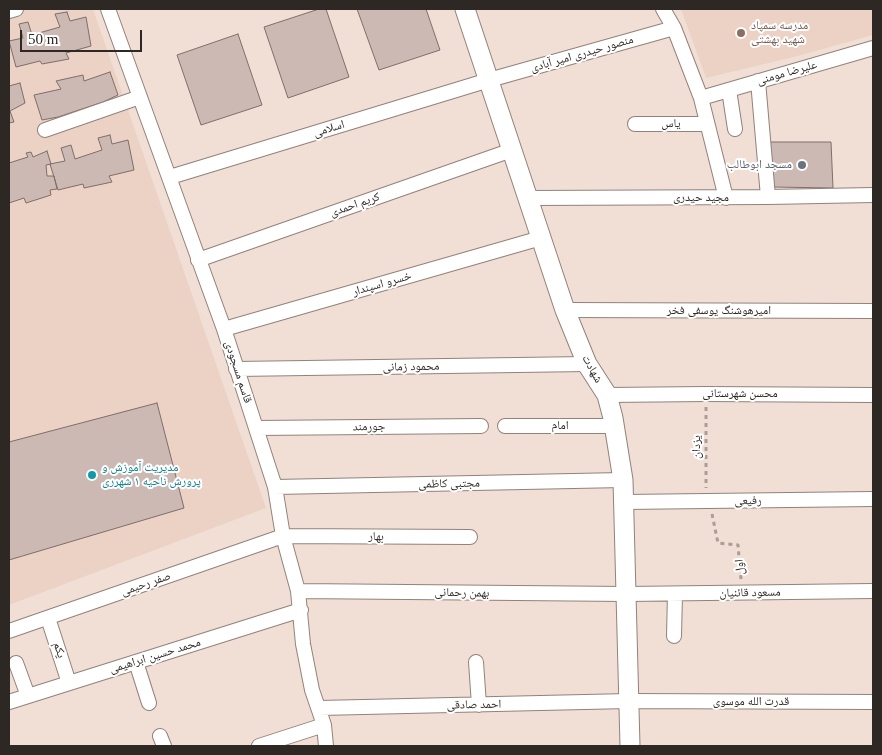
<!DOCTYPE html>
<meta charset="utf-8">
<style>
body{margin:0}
#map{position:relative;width:882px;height:755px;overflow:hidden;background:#f1dfd6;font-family:"Times New Roman",serif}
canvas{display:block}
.frame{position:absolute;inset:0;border:10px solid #2e2824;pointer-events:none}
.scale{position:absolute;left:20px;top:30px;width:122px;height:22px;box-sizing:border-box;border:2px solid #2e2824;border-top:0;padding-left:6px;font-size:15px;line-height:18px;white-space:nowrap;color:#2e2824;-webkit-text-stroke:4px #fff;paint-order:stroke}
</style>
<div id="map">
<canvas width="882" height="755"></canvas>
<div class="frame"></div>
<div class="scale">50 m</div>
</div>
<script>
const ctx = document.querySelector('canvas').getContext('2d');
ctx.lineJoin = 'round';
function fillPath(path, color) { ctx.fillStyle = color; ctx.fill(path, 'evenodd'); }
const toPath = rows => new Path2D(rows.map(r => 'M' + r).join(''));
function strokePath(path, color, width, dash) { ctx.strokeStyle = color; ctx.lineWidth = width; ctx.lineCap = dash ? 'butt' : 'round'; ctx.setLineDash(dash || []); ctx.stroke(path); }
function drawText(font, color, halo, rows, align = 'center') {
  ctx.font = font + ' "Times New Roman","Noto Naskh Arabic",serif'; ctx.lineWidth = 4; ctx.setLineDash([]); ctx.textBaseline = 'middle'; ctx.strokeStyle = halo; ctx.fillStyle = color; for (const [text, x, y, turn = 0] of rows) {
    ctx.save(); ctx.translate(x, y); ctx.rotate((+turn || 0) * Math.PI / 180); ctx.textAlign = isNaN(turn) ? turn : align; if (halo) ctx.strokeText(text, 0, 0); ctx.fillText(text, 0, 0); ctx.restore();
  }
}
fillPath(toPath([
 [9,9,93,9,266,508,9,605],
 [681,9,873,9,873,35,794,57,706,78]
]), '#ebd2c5');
const building = toPath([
 [319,9,326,9,349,77,288,98,264,27,319,9],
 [357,9,426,9,440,50,379,70,357,9],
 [67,12,70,21,86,17,91,46,66,53,69,59,42,64,40,61,16,67,9,41,23,38,19,24,28,22,32,35,60,27,55,14,67,12],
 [238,34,262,105,201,125,177,55,238,34],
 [110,72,118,95,103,102,58,117,42,120,34,95,61,89,56,81,83,75,84,81,110,72],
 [20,83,25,103,10,111,14,122,9,123,9,86,20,83],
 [110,135,112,144,128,140,134,170,109,176,112,182,84,188,83,184,58,190,50,164,65,161,61,148,71,145,75,159,102,150,98,138,110,135],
 [769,142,831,142,833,188,772,187,769,142],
 [47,151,51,164,46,165,47,176,54,176,57,189,50,190,51,195,26,203,24,198,9,203,9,163,28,157,26,153,31,152,33,157,47,151],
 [157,403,184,508,9,560,9,442,157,403]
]);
fillPath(building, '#ccb9b3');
strokePath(building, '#7f6e69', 1);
const street = toPath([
 [108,9,224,329,275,487,283,536,298,591,303,644,312,690,324,725,326,746],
 [663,9,674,28,701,98,726,198],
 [9,11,16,9],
 [758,81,768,197],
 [729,90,735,129],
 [701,98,873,48],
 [635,124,707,124],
 [45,130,140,97],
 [170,177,489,80,674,28],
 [528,198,768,197,873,195],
 [198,260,512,150],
 [565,310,873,311],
 [224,329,541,238],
 [236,369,587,364],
 [607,395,706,394,873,395],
 [505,426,614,426],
 [256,428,481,426],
 [275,487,623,480],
 [624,502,873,499],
 [298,591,626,594,873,591],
 [48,618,69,683],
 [9,631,283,536,470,537],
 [674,636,675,594],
 [136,662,149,703],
 [476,662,479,705],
 [16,663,28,696],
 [9,702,301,610],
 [319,708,629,701,873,702],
 [160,736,164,746],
 [259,746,324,725]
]);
const secondary = toPath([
 [465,9,565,310,587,364,607,395,613,418,623,480,630,746]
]);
strokePath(street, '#92827a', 16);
strokePath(secondary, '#92827a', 21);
strokePath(toPath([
 [706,407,706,488],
 [712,514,718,543,738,545,741,579]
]), '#aa9d96', 3, [4, 4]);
strokePath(street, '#fff', 14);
strokePath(secondary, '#fff', 19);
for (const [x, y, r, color] of [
 [741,33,5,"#8d6e63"],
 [802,165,5,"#6b7280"],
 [92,475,5,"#0f9aa8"]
]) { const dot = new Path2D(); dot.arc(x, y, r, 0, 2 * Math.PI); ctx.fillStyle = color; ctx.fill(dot); strokePath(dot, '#fff', 2); }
drawText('12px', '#785e54', '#fff', [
 ["مدرسه سمپاد",751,26],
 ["شهید بهشتی",751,40]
], 'left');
drawText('12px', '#2e2824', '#fff', [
 ["منصور حیدری امیر آبادی",582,54,-16],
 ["علیرضا مومنی",787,73,-16],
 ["یاس",671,124],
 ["اسلامی",329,129,-17],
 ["مجید حیدری",701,198],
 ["کریم احمدی",355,205,-19],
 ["خسرو اسپندار",382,284,-16],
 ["امیرهوشنگ یوسفی فخر",719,311],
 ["محمود زمانی",411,367,-1],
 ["شهادت",592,369,61],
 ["قاسم مسجودی",238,372,72],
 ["محسن شهرستانی",740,394],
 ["امام",560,426],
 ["جورمند",369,427,-1],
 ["یزدان",697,447,-90],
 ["مجتبی کاظمی",449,484,-1],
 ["رفیعی",748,501,-1],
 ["بهار",376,537],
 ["اول",740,567,-95],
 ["صفر رحیمی",146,584,-19],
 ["بهمن رحمانی",462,593,1],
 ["مسعود قائنیان",750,593,-1],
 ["یکم",59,650,72],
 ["محمد حسین ابراهیمی",155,656,-17],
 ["قدرت الله موسوی",751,702],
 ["احمد صادقی",474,705,-1]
]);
drawText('12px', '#5b616d', '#fff', [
 ["مسجد ابوطالب",792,165]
], 'right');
drawText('12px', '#0d838f', '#fff', [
 ["مدیریت آموزش و",102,468],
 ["پرورش ناحیه ۱ شهرری",102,482]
], 'left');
</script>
